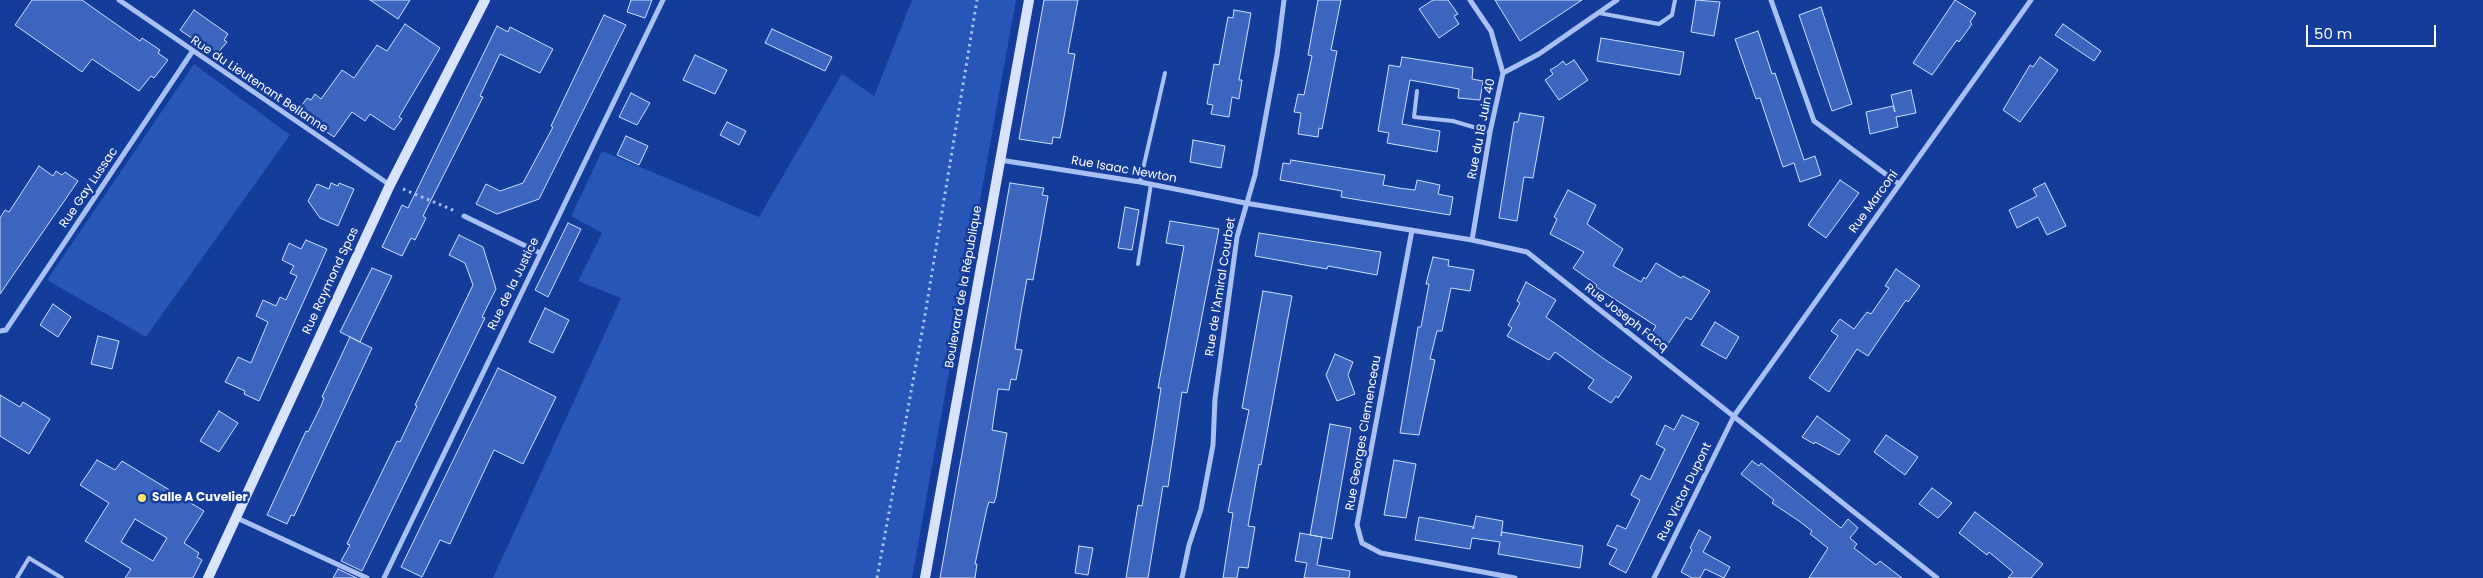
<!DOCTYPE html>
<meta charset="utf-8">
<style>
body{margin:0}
#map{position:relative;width:2483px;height:578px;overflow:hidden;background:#143c9a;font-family:Poppins,sans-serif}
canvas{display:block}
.scale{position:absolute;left:2306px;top:25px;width:130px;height:22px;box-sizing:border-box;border:2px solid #fff;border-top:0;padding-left:6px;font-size:15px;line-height:18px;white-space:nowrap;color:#fff;-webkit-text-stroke:4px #143c9a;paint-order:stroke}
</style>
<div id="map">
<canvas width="2483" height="578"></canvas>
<div class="scale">50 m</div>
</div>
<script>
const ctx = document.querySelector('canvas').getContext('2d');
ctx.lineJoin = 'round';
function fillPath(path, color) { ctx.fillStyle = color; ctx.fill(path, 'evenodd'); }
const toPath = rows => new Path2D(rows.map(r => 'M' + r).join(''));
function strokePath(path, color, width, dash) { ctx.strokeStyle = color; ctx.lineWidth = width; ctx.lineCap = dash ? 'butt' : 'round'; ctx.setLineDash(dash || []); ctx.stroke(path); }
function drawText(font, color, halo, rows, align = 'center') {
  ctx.font = font + ' Poppins,sans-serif'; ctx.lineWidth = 5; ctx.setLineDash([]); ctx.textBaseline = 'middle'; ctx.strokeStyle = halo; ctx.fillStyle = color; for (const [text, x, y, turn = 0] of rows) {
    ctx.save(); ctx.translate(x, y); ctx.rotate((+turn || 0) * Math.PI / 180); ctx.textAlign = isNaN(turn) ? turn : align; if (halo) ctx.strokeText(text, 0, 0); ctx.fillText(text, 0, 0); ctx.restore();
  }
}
fillPath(toPath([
 [912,0,1016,0,912,578,493,578,621,298,578,281,602,233,571,216,602,151,759,217,842,74,874,96],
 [194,64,290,135,146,337,47,280]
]), '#2755b8');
const building = toPath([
 [32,0,82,0,140,41,142,38,160,50,158,53,168,60,154,78,151,76,139,91,92,59,82,72,15,25,32,0],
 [370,0,410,0,398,19,370,0],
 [631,0,652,0,645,18,627,12,631,0],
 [1044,0,1078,0,1068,53,1075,54,1063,123,1060,138,1053,137,1052,144,1019,139,1044,0],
 [1318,0,1341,0,1331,50,1337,51,1322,129,1319,128,1318,137,1298,134,1301,113,1294,112,1298,94,1304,95,1312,56,1308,55,1318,0],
 [1433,0,1448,0,1458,14,1454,16,1459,24,1439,38,1419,9,1433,0],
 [1495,0,1582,0,1520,41,1495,0],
 [1696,0,1720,2,1714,36,1691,32,1696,0],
 [1955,0,1976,13,1970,22,1972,24,1959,42,1957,40,1932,75,1913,63,1955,0],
 [1821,7,1852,104,1832,111,1799,15,1821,7],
 [194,10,228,34,224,40,227,42,216,55,180,30,194,10],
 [1234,10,1251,13,1239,80,1242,80,1239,99,1232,97,1229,117,1211,114,1213,105,1207,104,1214,64,1219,65,1228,17,1233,18,1234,10],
 [604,15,626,25,539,199,497,214,476,204,486,184,500,191,523,183,553,127,551,126,604,15],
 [405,24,440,48,399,117,402,119,394,130,370,114,365,121,352,112,334,137,297,112,307,98,311,100,315,94,321,99,342,70,354,78,377,45,387,51,405,24],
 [2063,24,2101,51,2094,61,2055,35,2063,24],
 [497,26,508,32,510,27,553,49,540,73,500,54,480,96,483,97,423,216,426,218,415,240,411,238,402,256,382,247,402,205,408,208,497,26],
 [772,29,832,57,825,71,765,43,772,29],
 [1758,31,1772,74,1775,73,1804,160,1815,156,1821,175,1800,182,1794,163,1783,167,1760,98,1756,99,1735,39,1758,31],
 [1601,38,1684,52,1680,75,1597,61,1601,38],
 [695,55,727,70,715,94,683,80,695,55],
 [1402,57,1473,68,1472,79,1483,81,1480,100,1458,98,1459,89,1410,80,1402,124,1440,131,1437,152,1387,143,1389,133,1378,131,1389,65,1400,67,1402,57],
 [2040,57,2058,70,2020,122,2003,110,2030,65,2033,67,2040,57],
 [1574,60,1588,80,1559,100,1545,80,1553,74,1550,70,1557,66,1563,61,1566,65,1574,60],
 [1911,90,1916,113,1896,117,1898,127,1870,134,1866,112,1893,106,1895,112,1891,95,1911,90],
 [631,93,650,103,637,125,619,117,631,93],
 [1520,113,1544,117,1533,178,1524,177,1517,221,1499,218,1514,122,1518,122,1520,113],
 [727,122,746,131,739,145,720,135,727,122],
 [626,136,648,146,639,165,617,155,626,136],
 [1193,140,1225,146,1221,168,1190,162,1193,140],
 [1291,160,1385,175,1383,185,1399,188,1415,190,1417,180,1440,185,1438,194,1453,197,1450,215,1341,197,1342,191,1280,180,1283,163,1290,164,1291,160],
 [39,166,53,176,56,171,62,175,65,172,78,181,0,294,0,218,5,210,9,212,39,166],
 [1840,180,1859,193,1826,238,1808,225,1840,180],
 [331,183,338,186,339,183,354,189,338,226,320,218,308,201,317,184,329,189,331,183],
 [1010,183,1044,188,1042,195,1048,196,1033,280,1027,279,1021,312,1015,349,1022,350,1016,380,1011,379,1009,390,998,389,992,430,1007,433,996,497,994,503,989,502,987,508,975,564,977,564,975,578,940,578,1010,183],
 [2045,183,2066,226,2047,235,2038,217,2017,228,2009,210,2037,196,2033,189,2045,183],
 [1568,190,1596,205,1587,224,1623,249,1613,266,1641,282,1644,277,1646,279,1656,263,1681,278,1683,276,1710,291,1691,320,1686,317,1666,347,1651,334,1656,326,1596,287,1597,285,1573,268,1584,252,1550,234,1557,219,1554,217,1568,190],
 [1125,207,1139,210,1132,250,1118,248,1125,207],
 [1170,221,1219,229,1187,393,1182,392,1168,487,1163,486,1148,578,1126,578,1138,505,1142,506,1153,440,1161,388,1158,388,1184,246,1166,243,1170,221],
 [568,223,581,229,548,297,535,290,568,223],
 [1259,233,1381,252,1377,275,1328,266,1327,269,1255,256,1259,233],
 [459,235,483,247,496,289,482,317,485,318,362,571,341,561,350,545,347,544,397,441,400,442,417,406,415,405,473,285,465,263,449,255,459,235],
 [306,240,327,249,259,401,244,394,245,391,225,382,238,357,251,363,268,322,256,316,263,300,276,306,280,297,286,300,297,276,290,273,294,266,282,260,289,243,301,249,306,240],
 [1433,257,1449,260,1448,266,1474,270,1470,291,1451,288,1442,331,1437,331,1430,359,1435,360,1419,435,1400,433,1418,327,1421,327,1429,284,1426,284,1433,257],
 [372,268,392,276,360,342,340,332,372,268],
 [1896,269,1920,286,1908,302,1906,300,1868,356,1857,349,1829,392,1809,378,1838,336,1831,331,1840,319,1854,329,1867,312,1871,314,1889,288,1885,286,1896,269],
 [1526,282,1556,300,1546,317,1607,361,1632,377,1618,398,1616,396,1611,403,1588,388,1594,380,1555,352,1549,360,1507,336,1512,328,1508,325,1520,303,1517,301,1526,282],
 [1263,291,1292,296,1261,465,1259,464,1248,526,1255,527,1248,568,1239,567,1237,578,1223,578,1233,513,1228,512,1249,410,1242,408,1263,291],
 [53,304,71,317,58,337,40,325,53,304],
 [545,308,569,320,553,353,529,342,545,308],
 [1715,322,1739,337,1726,359,1701,345,1715,322],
 [98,336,119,341,112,369,91,364,98,336],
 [350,337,372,348,294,516,291,515,287,524,267,515,306,431,308,432,321,406,324,398,322,397,350,337],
 [1335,354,1353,362,1348,375,1355,394,1337,401,1326,375,1335,354],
 [498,368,556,397,523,464,494,450,450,544,440,540,422,577,401,567,498,368],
 [0,395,20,407,23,402,50,419,29,454,0,436,0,395],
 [219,411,238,423,219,452,200,441,219,411],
 [1682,415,1699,423,1626,573,1609,564,1617,549,1607,545,1617,525,1626,529,1640,500,1631,495,1641,475,1650,480,1665,449,1656,444,1665,425,1674,430,1682,415],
 [1817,416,1850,440,1839,455,1815,442,1814,444,1802,437,1817,416],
 [1330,424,1351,428,1332,539,1310,535,1330,424],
 [1886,435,1918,457,1905,475,1874,452,1886,435],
 [97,460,115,470,122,461,204,511,184,543,199,553,197,557,202,560,193,578,125,578,131,569,85,541,109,503,80,485,97,460],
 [135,519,167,538,153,561,121,542,135,519],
 [1394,460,1416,464,1406,518,1384,515,1394,460],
 [1752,461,1759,466,1761,463,1841,528,1848,519,1858,528,1850,538,1857,544,1854,548,1876,565,1880,561,1902,578,1809,578,1828,548,1810,534,1812,531,1799,521,1772,503,1774,500,1741,474,1752,461],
 [1932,488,1952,503,1938,518,1919,504,1932,488],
 [1975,512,2043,564,2031,578,2008,578,2013,572,1989,552,1987,555,1959,533,1975,512],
 [1476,516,1503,521,1501,536,1502,532,1583,546,1580,568,1498,554,1500,542,1472,538,1470,549,1415,540,1419,517,1474,527,1473,529,1476,516],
 [1699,530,1711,537,1703,552,1730,567,1724,578,1705,569,1700,578,1692,578,1681,572,1692,550,1690,548,1699,530],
 [1300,533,1322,537,1317,565,1350,571,1349,578,1304,578,1307,563,1295,561,1300,533],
 [1079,546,1093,548,1088,575,1075,573,1079,546],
 [338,569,357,578,333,578,338,569]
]);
fillPath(building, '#3d66c1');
strokePath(building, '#d1dffd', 1);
strokePath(toPath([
 [403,189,455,211],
 [877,578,924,321,977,0]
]), '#a9c0f3', 3, [2.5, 4]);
strokePath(toPath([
 [1599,13,1659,24,1672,15,1675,0],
 [1417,91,1414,117,1453,121,1490,132],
 [1140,182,1165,73],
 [1138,264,1151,184],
 [17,578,29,558,62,578]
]), '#a9c0f3', 4);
strokePath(toPath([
 [119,0,390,185],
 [1470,0,1491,31,1503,73,1490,132,1472,240],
 [1771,0,1814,121,1899,184],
 [1503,73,1539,54,1617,0],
 [1000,160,1140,182,1245,203,1472,240,1527,252,1937,578],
 [464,216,540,253],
 [1412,230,1357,525,1362,543,1381,553,1515,578],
 [0,331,6,330,192,52],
 [237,518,367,578],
 [384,578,663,0],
 [1182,578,1189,545,1201,509,1213,445,1215,399,1237,237,1255,175,1277,55,1284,0],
 [1654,578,1734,416,2031,0]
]), '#a9c0f3', 5);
strokePath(toPath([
 [208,578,390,185,485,0],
 [925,578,1029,0]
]), '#d8e3fd', 10);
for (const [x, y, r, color] of [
 [142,498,5,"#ffe86b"]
]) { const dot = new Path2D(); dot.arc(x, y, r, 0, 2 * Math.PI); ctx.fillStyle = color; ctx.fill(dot); strokePath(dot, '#143c9a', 2); }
drawText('12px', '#fff', '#143c9a', [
 ["Rue du Lieutenant Bellanne",259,85,34],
 ["Rue du 18 Juin 40",1482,129,-79],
 ["Rue Isaac Newton",1124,170,10],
 ["Rue Gay Lussac",89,188,-56],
 ["Rue Marconi",1874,202,-54],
 ["Rue Raymond Spas",331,281,-65],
 ["Rue de la Justice",514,284,-64],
 ["Boulevard de la République",964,287,-80],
 ["Rue de l'Amiral Courbet",1221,287,-81],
 ["Rue Joseph Facq",1626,318,38],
 ["Rue Georges Clemenceau",1364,433,-80],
 ["Rue Victor Dupont",1685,492,-64]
]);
drawText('bold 12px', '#fff', '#143c9a', [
 ["Salle A Cuvelier",152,498]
], 'left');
</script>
